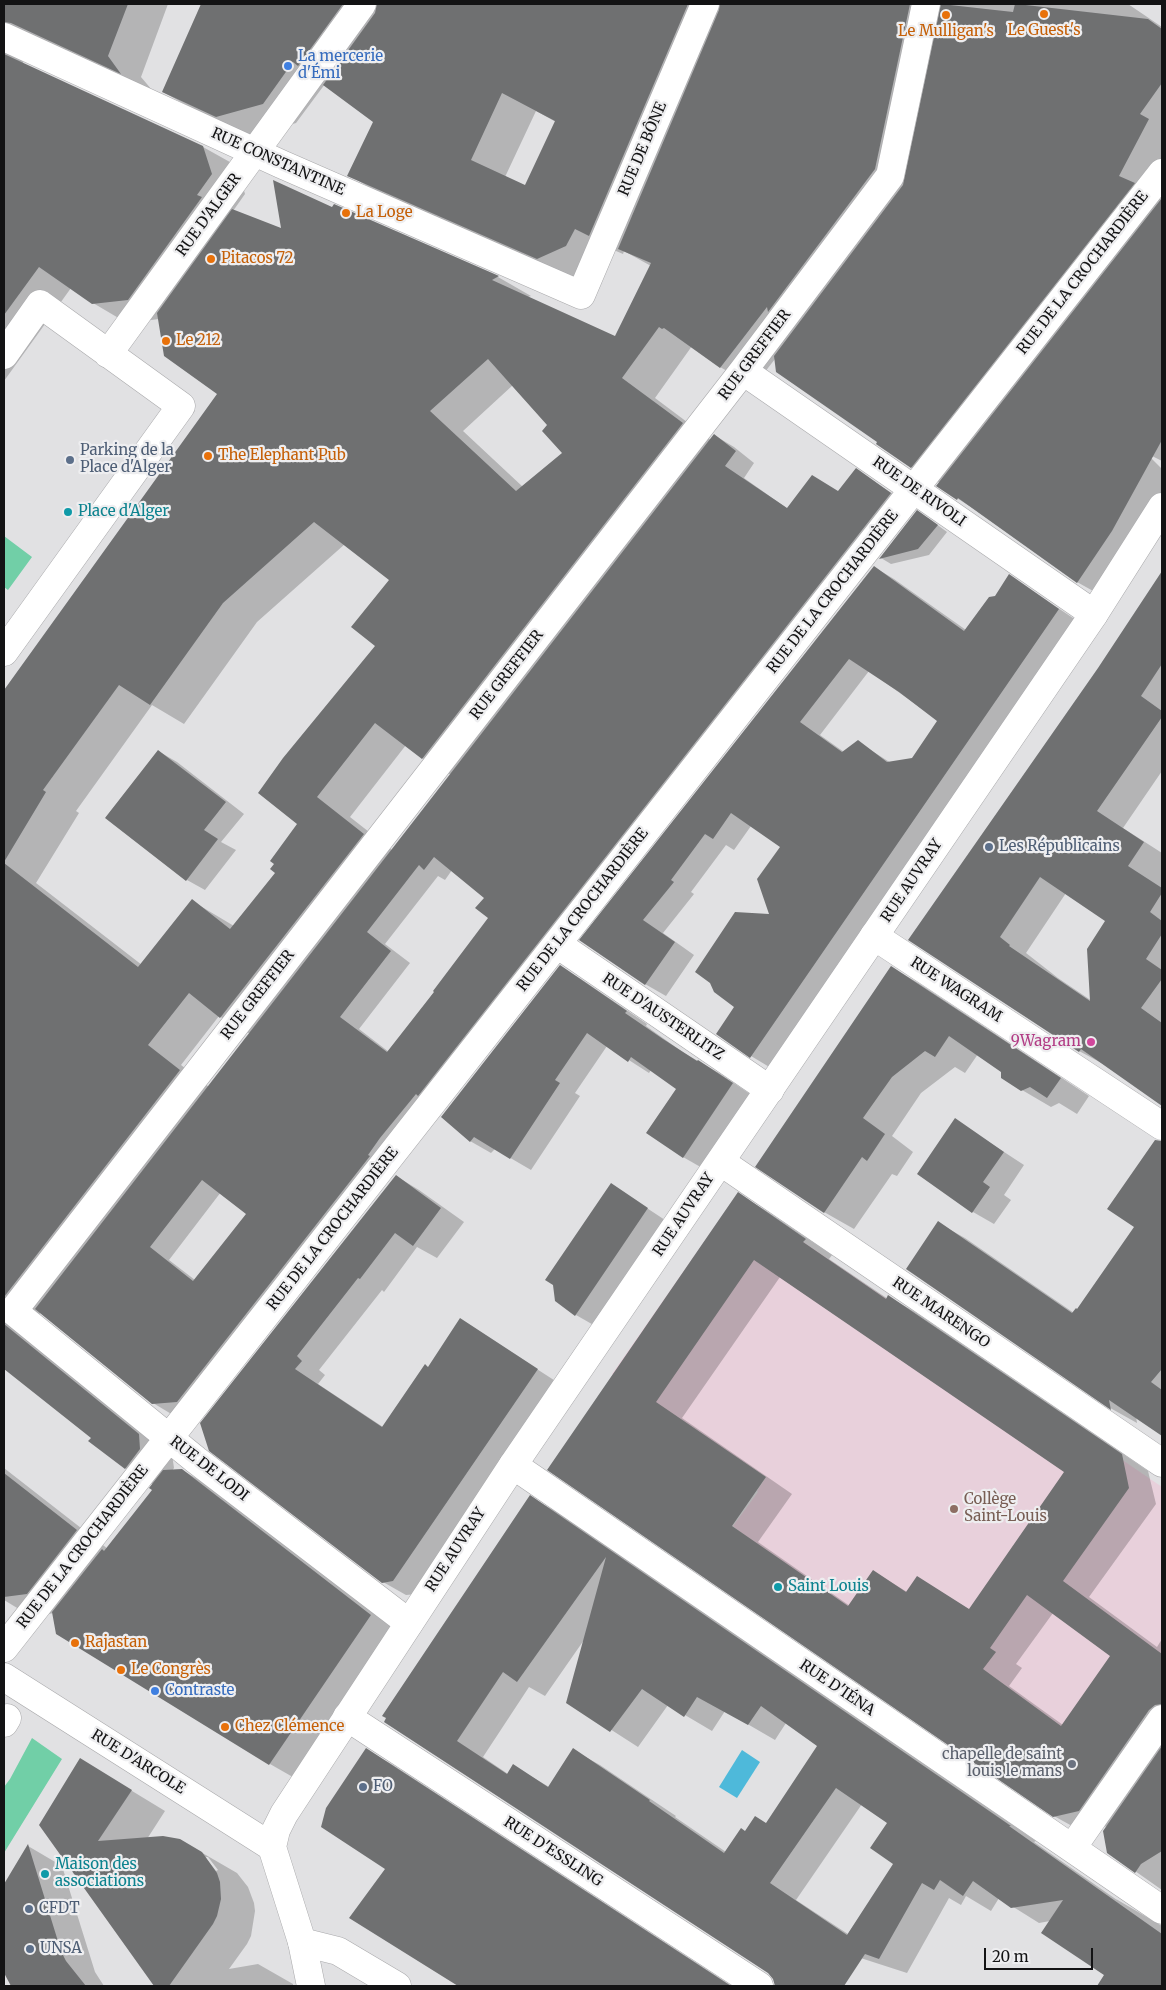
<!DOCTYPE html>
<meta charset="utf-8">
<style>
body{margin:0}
#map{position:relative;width:1166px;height:1990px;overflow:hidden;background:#e1e1e3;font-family:Merriweather,serif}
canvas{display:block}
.frame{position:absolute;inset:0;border:5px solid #131314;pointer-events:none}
.scale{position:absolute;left:984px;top:1948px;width:109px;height:22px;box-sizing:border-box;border:2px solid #131314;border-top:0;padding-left:6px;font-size:15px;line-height:18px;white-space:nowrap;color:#131314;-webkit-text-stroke:4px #eeeef0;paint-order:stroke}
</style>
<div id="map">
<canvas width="1166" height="1990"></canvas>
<div class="frame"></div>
<div class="scale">20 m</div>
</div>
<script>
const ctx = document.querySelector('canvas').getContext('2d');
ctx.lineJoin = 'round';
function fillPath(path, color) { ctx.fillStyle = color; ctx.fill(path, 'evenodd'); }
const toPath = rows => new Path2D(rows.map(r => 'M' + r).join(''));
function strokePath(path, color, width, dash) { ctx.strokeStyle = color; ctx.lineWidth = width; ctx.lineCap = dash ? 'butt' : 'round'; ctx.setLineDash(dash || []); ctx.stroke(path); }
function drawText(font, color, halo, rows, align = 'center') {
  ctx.font = font + ' Merriweather,serif'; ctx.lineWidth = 4.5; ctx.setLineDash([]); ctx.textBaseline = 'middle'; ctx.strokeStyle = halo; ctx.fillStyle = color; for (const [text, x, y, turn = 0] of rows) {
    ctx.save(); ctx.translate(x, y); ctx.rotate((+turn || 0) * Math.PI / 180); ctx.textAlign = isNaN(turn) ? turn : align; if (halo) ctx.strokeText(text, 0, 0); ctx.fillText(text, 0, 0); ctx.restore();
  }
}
fillPath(toPath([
 [736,1196,1162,1487,1162,1682,1073,1812,733,1526,758,1492,757,1491,766,1477,655,1404,612,1374]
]), '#e8d0db');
fillPath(toPath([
 [4,536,32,557,8,590,4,587],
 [32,1738,62,1759,4,1853,4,1787,10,1779]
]), '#71cfa7');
fillPath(toPath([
 [742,1750,760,1762,737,1798,719,1787]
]), '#4eb9da');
fillPath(toPath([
 [4,4,168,4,141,77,152,90,22,59,24,65,203,147,237,166,245,194,233,211,283,230,333,209,334,206,498,277,531,296,528,297,615,338,651,266,624,251,623,254,609,248,599,265,572,277,382,195,349,175,374,121,325,84,296,123,251,136,197,111,163,92,204,4,1128,4,1162,27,1162,177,1153,195,1162,200,1162,461,1146,453,1162,469,1162,520,1111,601,1077,582,974,509,938,486,940,483,911,467,775,359,754,386,720,367,692,346,655,398,711,440,714,435,734,447,754,463,744,478,788,509,839,492,856,470,910,505,173,1415,153,1403,41,1312,34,1321,172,1454,174,1468,172,1471,182,1470,211,1487,399,1632,298,1780,270,1764,54,1613,32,1617,4,1600,4,1468,108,1549,154,1490,154,1485,125,1468,92,1438,4,1368,4,692,219,394,159,319,127,323,93,303,71,288,4,381],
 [536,111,556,122,526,187,505,177],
 [513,385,549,425,564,453,523,487,463,431],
 [345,544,390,580,377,646,277,873,234,926,192,901,142,965,36,883,79,813,76,811,152,705,184,724,257,622],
 [406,745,422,758,451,775,392,850,350,817],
 [452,870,486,898,490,918,389,1052,359,1029,410,963,385,944,438,876,445,880],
 [219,1016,250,1034,209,1087,181,1065],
 [221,1192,248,1214,195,1280,169,1260],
 [928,518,947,532,929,555,891,564,881,558],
 [874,567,894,579,966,630,995,597,1010,576,1079,622,771,1068,751,1056,736,1006,711,982,771,915,782,846,751,826,734,850,726,845,691,892,694,894,663,933,694,955,666,996,645,984,581,940],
 [869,671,939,721,913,759,891,763,858,742,844,752,820,735],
 [1162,579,1162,771,1123,828,1162,853,1162,1104,1107,1066,1079,1051,910,940,1156,592],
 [1066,893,1107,921,1092,1001,1058,978,1026,953],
 [158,751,177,762,244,814,221,842,236,850,205,890,187,880,106,817],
 [560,967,581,979,647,1024,646,1026,684,1053,719,1073,753,1096,704,1169,683,1157,678,1089,651,1070,649,1073,607,1046,575,1093,580,1096,531,1170,495,1149,491,1153,470,1141],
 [891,967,920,984,1089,1096,1077,1114,1059,1103,1051,1107,1022,1090,1003,1072,978,1054,965,1073,955,1067,921,1093,892,1136,913,1152,897,1176,892,1174,854,1229,824,1212],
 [955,1120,1024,1165,1004,1195,1011,1200,994,1224,973,1212,919,1174],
 [1162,1143,1162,1435,1136,1416,1137,1423,1112,1409,907,1269,938,1223,965,1238,1074,1313,1078,1311,1136,1227],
 [396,1176,419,1190,464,1222,437,1258,417,1247,384,1292,382,1290,319,1370,325,1375,318,1384,383,1427,429,1368,461,1320,560,1384,417,1594,406,1595,383,1582,210,1450],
 [612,1185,668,1222,597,1327,576,1315],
 [738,1194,765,1210,832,1255,829,1259,888,1299,889,1297,915,1312,1148,1471,1156,1504,1089,1597,1157,1647,1162,1639,1162,1890,1108,1852,1108,1826,1081,1831,1054,1816,549,1469],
 [780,1277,1066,1472,970,1610,917,1577,907,1592,873,1571,850,1606,758,1542,792,1494,682,1418],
 [1053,1613,1111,1656,1063,1725,1009,1686,1022,1668,1016,1664],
 [530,1497,557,1512,1036,1841,1034,1842,1117,1900,1116,1899,1162,1926,1162,1986,1120,1986,1043,1932,1050,1921,1039,1923,999,1898,991,1911,966,1896,961,1905,949,1898,907,1973,743,1920,742,1923,836,1986,776,1986,774,1979,768,1972,385,1722],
 [584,1640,568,1702,638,1747,668,1705,712,1731,725,1711,775,1740,786,1723,819,1746,767,1824,746,1832,726,1852,675,1817,676,1816,600,1765,573,1750,549,1787,514,1766,508,1774,483,1757,529,1687,545,1696],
 [862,1804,889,1823,895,1863,848,1934,796,1900],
 [367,1750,393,1765,732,1986,461,1986,351,1918,387,1869],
 [114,1780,165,1811,147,1839,180,1840,237,1873,248,1887,254,1903,255,1911,251,1936,247,1944,229,1969,258,1964,293,1984,293,1986,156,1986,41,1825],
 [205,1857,208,1857,218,1870,216,1871],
 [28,1846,62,1866,95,1972,104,1986,13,1986,6,1975,4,1967,4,1886]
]), '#0003');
fillPath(toPath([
 [4,4,128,4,108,56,121,74,11,23,4,22],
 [201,4,343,4,298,66,293,62,263,104,216,117,162,92],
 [377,4,688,4,589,236,575,229,566,246,537,259,347,176,373,122,323,85,375,13],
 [502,93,555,121,525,185,471,160],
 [720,4,910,4,875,169,768,312,767,307,720,368,664,328,662,329,659,327,622,378,683,423,422,759,375,723,317,797,364,834,220,1018,189,993,148,1045,180,1070,4,1297,4,863,138,967,192,899,230,929,275,873,270,869,274,864,270,861,297,824,258,793,283,758,375,646,351,627,389,580,314,522,223,603,150,705,119,685,43,790,46,792,4,862,4,690,217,394,164,356,157,313,232,209,281,228,273,180,332,207,334,204,499,276,492,280,615,336,651,263,618,249,719,10],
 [488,359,547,425,542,431,562,453,516,491,430,411],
 [941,4,1013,12,1015,4,1017,4,1148,19,1162,29,1162,83,1140,114,1149,119,1119,176,1135,183,911,468,876,444,877,442,776,372,774,356,903,185],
 [4,54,203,146,212,174,197,195,202,197,128,300,92,304,39,267,4,315],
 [1162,198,1162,440,1112,531,1077,583,958,498,957,500,936,486],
 [714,434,736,451,725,466,787,508,812,475,838,491,856,468,891,493,418,1096,416,1094,380,1138,368,1155,370,1156,177,1402,152,1404,35,1309],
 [434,857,484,898,475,908,488,918,433,991,434,992,387,1052,340,1017,391,951,367,932,419,865,424,870],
 [202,1180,246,1214,193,1281,150,1247],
 [917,510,938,525,918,549,879,559],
 [874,566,964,631,989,597,995,596,1009,574,1059,609,750,1058,716,1034,734,1007,714,992,710,983,695,972,735,912,769,914,757,879,780,847,731,813,713,839,705,834,671,880,674,882,643,920,675,942,645,985,579,940],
 [849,659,899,692,937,721,912,758,887,762,858,740,842,752,800,722],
 [1162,571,1162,664,1141,696,1162,711,1162,717,1097,811,1144,842,1128,866,1162,888,1162,893,1150,912,1162,921,1162,934,1146,959,1162,970,1162,979,1141,1008,1162,1023,1162,1106,1081,1049,1079,1052,908,940,1098,668],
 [1040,877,1105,921,1087,949,1090,1001,1009,946,1010,945,1000,937],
 [158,750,226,802,204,830,218,839,186,881,105,818],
 [560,965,627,1011,625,1013,663,1039,697,1061,698,1060,733,1083,683,1158,646,1133,676,1089,631,1057,628,1062,587,1033,555,1080,560,1083,510,1159,474,1137,470,1142,441,1117],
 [891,966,1061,1078,1047,1098,1030,1087,1021,1091,1001,1078,1001,1072,949,1036,935,1057,925,1051,892,1077,863,1118,885,1134,867,1161,862,1157,824,1213,755,1167],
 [955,1118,1004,1152,983,1182,990,1187,972,1213,917,1174],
 [1155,1140,1162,1141,1162,1369,1151,1382,1162,1390,1162,1436,1109,1400,1111,1410,906,1269,938,1221,1072,1313,1076,1308,1077,1309,1134,1227,1107,1209],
 [396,1175,441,1208,413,1246,395,1233,360,1279,358,1278,297,1356,302,1361,295,1369,382,1427,425,1364,428,1367,460,1318,538,1369,393,1581,382,1583,209,1451,200,1423],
 [611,1183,648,1208,575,1316,555,1301,553,1285,545,1280],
 [738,1192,806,1239,803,1242,886,1299,888,1295,1122,1454,1129,1488,1063,1581,1162,1654,1162,1704,1155,1705,1149,1710,1079,1811,1053,1817,547,1470],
 [754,1260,1064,1472,969,1609,917,1576,906,1592,873,1570,848,1606,732,1526,766,1477,656,1402],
 [1027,1595,1110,1656,1061,1726,983,1669,996,1652,990,1648],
 [4,1324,139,1434,140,1449,125,1469,88,1441,91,1438,4,1369],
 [182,1469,371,1615,269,1765,56,1634,52,1612,102,1549,104,1551,152,1490,149,1488,163,1470],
 [4,1473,77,1530,27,1594,4,1597],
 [530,1495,1011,1826,1009,1826,1162,1934,1162,1986,1097,1986,1104,1975,1041,1933,1063,1900,1011,1908,973,1881,963,1896,940,1880,934,1890,922,1883,879,1959,865,1954,844,1986,775,1986,773,1979,768,1973,384,1722,386,1718,382,1716],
 [606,1557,566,1703,610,1732,642,1689,684,1717,697,1697,748,1725,761,1706,817,1746,766,1823,755,1816,745,1831,741,1828,724,1853,649,1801,650,1800,573,1748,548,1787,513,1764,507,1774,457,1741,503,1672,517,1682],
 [836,1788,887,1823,870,1848,893,1864,847,1935,770,1883],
 [1162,1746,1162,1851,1141,1864,1135,1873,1107,1853,1103,1831],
 [366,1748,731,1986,458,1986,349,1918,385,1869,321,1827,326,1808],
 [80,1758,132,1790,98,1841,163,1836,180,1839,202,1852,217,1873,220,1882,221,1899,217,1916,213,1924,169,1986,154,1986,39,1825],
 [28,1844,61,1951,66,1961,86,1986,11,1986,4,1973,4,1884]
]), '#6f7071');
const pedestrian = toPath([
 [4,1723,7,1718]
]);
const minor = toPath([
 [4,37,281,164,581,295,705,4],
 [108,354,362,4],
 [4,355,40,304,181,406,4,652],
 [743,371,1094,614],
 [874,936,1162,1126],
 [557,944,770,1090],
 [721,1162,1162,1463],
 [513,1465,1162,1910],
 [409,1623,196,1460,13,1311,743,371,890,176,926,4],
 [4,1648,1162,173],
 [4,1677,272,1847],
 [347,1717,759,1986],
 [1072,1848,1162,1719],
 [302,1942,338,1951,397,1986]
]);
const tertiary = toPath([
 [311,1986,302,1942,272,1847,276,1830,284,1814,513,1465,1094,614,1162,507]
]);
strokePath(pedestrian, '#a9a9ab', 29);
strokePath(minor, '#a9a9ab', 29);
strokePath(tertiary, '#a9a9ab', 29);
strokePath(pedestrian, '#fff', 28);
strokePath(minor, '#fff', 28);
strokePath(tertiary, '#fff', 28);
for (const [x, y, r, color] of [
 [1044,14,5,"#e8710a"],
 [946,15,5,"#e8710a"],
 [288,66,5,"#3f7fe0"],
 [346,213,5,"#e8710a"],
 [211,259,5,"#e8710a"],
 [166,341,5,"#e8710a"],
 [208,456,5,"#e8710a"],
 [70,460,5,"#5c6f8a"],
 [68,512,5,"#0f9aa8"],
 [989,847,5,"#5c6f8a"],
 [1091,1042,5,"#d1479c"],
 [954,1509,5,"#8d6e63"],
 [778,1587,5,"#0f9aa8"],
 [75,1643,5,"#e8710a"],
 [121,1670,5,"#e8710a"],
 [155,1691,5,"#3f7fe0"],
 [225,1727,5,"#e8710a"],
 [1072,1764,5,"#6b7280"],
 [363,1787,5,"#5c6f8a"],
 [45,1874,5,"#0f9aa8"],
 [29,1909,5,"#5c6f8a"],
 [30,1949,5,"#5c6f8a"]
]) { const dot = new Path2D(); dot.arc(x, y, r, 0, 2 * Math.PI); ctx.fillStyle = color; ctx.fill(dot); strokePath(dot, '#eeeef0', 2); }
drawText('15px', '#c56008', '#eeeef0', [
 ["Le Guest's",1044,31,"center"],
 ["Le Mulligan's",946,32,"center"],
 ["La Loge",356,213],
 ["Pitacos 72",221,259],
 ["Le 212",176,341],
 ["The Elephant Pub",218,456],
 ["Rajastan",85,1643],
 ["Le Congrès",131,1670],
 ["Chez Clémence",235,1727]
], 'left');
drawText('15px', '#366cbe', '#eeeef0', [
 ["La mercerie",298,57],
 ["d'Émi",298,74],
 ["Contraste",165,1691]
], 'left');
drawText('15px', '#131314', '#eeeef0', [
 ["RUE DE BÔNE",643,149,-67],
 ["RUE CONSTANTINE",278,162,24],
 ["RUE D'ALGER",209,215,-54],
 ["RUE DE LA CROCHARDIÈRE",1083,273,-52],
 ["RUE GREFFIER",755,355,-53],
 ["RUE DE RIVOLI",919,492,35],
 ["RUE DE LA CROCHARDIÈRE",833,592,-52],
 ["RUE GREFFIER",507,675,-52],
 ["RUE AUVRAY",912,881,-56],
 ["RUE DE LA CROCHARDIÈRE",583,910,-52],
 ["RUE WAGRAM",956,990,33],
 ["RUE GREFFIER",258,995,-52],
 ["RUE D'AUSTERLITZ",663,1017,34],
 ["RUE AUVRAY",684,1215,-56],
 ["RUE DE LA CROCHARDIÈRE",333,1229,-52],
 ["RUE MARENGO",941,1313,34],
 ["RUE DE LODI",209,1469,38],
 ["RUE DE LA CROCHARDIÈRE",83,1547,-52],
 ["RUE AUVRAY",456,1550,-57],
 ["RUE D'IÉNA",837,1688,34],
 ["RUE D'ARCOLE",138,1762,32],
 ["RUE D'ESSLING",553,1852,33]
]);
drawText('15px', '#4e5e75', '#eeeef0', [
 ["Parking de la",80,451],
 ["Place d'Alger",80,468],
 ["Les Républicains",999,847],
 ["FO",373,1787],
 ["CFDT",39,1909],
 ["UNSA",40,1949]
], 'left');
drawText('15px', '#0d838f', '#eeeef0', [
 ["Place d'Alger",78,512],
 ["Saint Louis",788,1587],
 ["Maison des",55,1865],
 ["associations",55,1882]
], 'left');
drawText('15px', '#b23c85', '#eeeef0', [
 ["9Wagram",1081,1042]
], 'right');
drawText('15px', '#785e54', '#eeeef0', [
 ["Collège",964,1500],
 ["Saint-Louis",964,1517]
], 'left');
drawText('15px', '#5b616d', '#eeeef0', [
 ["chapelle de saint",1062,1755],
 ["louis le mans",1062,1772]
], 'right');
</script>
